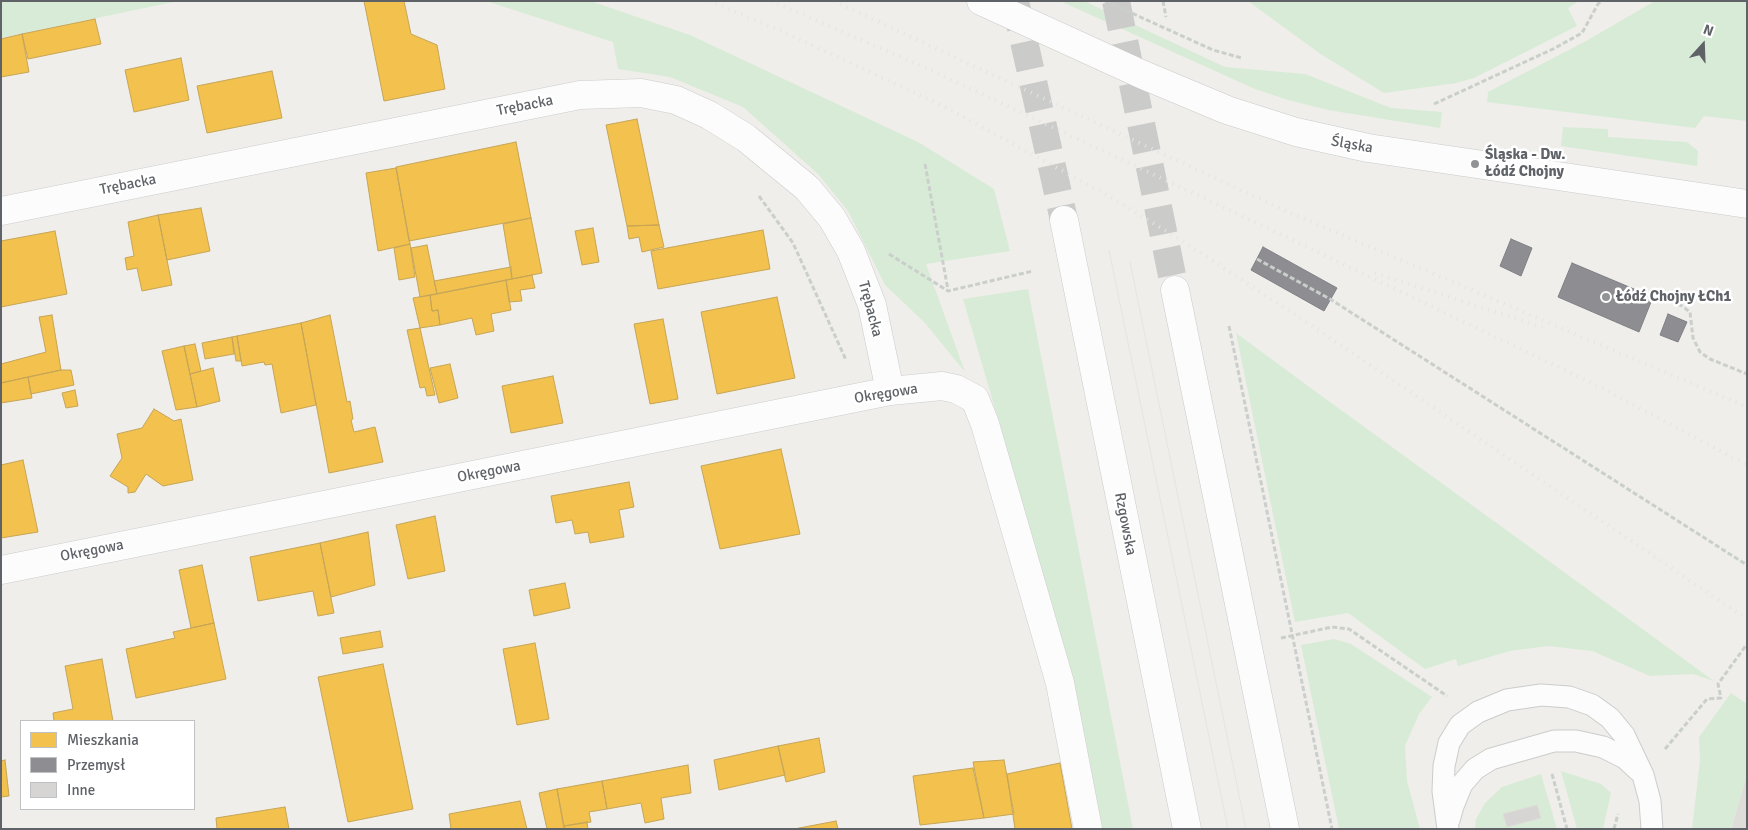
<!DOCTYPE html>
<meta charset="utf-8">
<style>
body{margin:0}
#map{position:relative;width:1748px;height:830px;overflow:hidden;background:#efeeea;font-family:Signika,sans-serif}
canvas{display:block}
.frame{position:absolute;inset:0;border:2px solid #5f6368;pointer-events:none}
.legend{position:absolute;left:20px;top:720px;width:175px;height:90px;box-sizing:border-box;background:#fff;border:1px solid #bfc1c3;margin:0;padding:6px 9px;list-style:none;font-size:15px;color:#5f6368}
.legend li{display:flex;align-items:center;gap:10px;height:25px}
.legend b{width:25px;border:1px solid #bfc1c3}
.north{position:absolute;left:1678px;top:20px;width:50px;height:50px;-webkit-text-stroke:4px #fff;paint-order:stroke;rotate:20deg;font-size:14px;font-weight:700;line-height:20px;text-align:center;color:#5f6368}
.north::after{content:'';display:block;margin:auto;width:18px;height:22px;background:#5f6368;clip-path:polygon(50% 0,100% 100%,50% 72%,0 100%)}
</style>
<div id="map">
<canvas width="1748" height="830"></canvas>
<div class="frame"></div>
<ul class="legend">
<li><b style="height:14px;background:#f2c14e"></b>Mieszkania</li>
<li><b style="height:14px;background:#8d8d92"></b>Przemysł</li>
<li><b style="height:14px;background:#d6d5d3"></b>Inne</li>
</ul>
<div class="north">N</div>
</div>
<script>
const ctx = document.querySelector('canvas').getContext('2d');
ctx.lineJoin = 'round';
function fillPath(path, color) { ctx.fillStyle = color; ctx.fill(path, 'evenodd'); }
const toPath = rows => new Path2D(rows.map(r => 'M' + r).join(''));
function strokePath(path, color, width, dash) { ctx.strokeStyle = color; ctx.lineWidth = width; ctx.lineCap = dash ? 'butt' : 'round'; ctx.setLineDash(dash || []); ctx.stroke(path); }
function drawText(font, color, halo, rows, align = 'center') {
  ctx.font = font + ' Signika,sans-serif'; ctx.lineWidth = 5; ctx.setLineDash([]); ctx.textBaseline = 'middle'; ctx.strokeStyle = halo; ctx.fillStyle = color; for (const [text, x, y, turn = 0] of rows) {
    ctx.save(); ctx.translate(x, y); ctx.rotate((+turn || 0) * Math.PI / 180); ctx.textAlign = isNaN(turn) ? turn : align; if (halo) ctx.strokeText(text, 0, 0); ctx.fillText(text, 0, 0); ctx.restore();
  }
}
fillPath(toPath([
 [1747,774,1747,829,1731,829]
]), '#dfddda');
fillPath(toPath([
 [1,1,178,1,1,38],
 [486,1,590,1,690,35,918,142,994,189,1010,251,926,264,965,372,925,323,885,285,848,211,818,174,743,107,670,77,618,69,613,42],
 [1060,1,1084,1,1225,67,1305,74,1391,108,1442,112,1440,128,1328,110,1288,100,1255,89],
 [1248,1,1579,1,1568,8,1577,26,1474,78,1456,83,1384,93,1319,53],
 [1655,1,1747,1,1747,121,1704,116,1695,128,1487,102,1488,92,1586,41],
 [1563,127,1608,129,1608,137,1687,142,1698,151,1697,166,1561,146],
 [1028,289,1133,829,1101,829,1020,494,963,299],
 [1236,333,1308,386,1714,681,1693,674,1650,676,1592,651,1548,646,1510,651,1458,666,1456,659,1425,669,1348,613,1295,622],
 [1334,639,1351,644,1432,697,1419,714,1405,746,1407,781,1420,829,1339,829,1301,645],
 [1731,693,1747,704,1747,774,1731,829,1692,829,1700,760,1699,737],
 [1561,771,1601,784,1611,793,1603,829,1577,829],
 [1541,774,1557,829,1475,829,1476,819,1485,803,1502,787]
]), '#d8ebd6');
const homes = toPath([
 [364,1,404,1,411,34,437,45,445,89,384,101,364,1],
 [95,19,101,44,28,59,22,34,95,19],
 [22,34,29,72,1,77,1,39,22,34],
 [181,58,189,100,134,112,125,70,181,58],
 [272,71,282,118,207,133,197,86,272,71],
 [637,119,659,225,627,226,606,125,637,119],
 [516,142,531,218,409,241,396,167,516,142],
 [396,168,410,244,378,251,366,173,396,168],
 [201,208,210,251,167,260,158,215,201,208],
 [158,215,172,285,142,291,137,268,127,270,125,258,134,256,128,222,158,215],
 [531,218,542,273,512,279,503,224,531,218],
 [659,225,664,247,642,252,639,237,629,239,627,226,659,225],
 [593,228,599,262,582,265,575,231,593,228],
 [763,230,770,269,658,289,651,251,763,230],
 [55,231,67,294,1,307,1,241,55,231],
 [410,244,415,277,399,280,394,248,410,244],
 [427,245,437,294,420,297,411,248,427,245],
 [511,267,512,279,437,294,434,281,511,267],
 [532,275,535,288,520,290,522,301,509,302,506,280,532,275],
 [506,280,511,310,491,314,494,331,476,335,472,318,440,325,438,310,432,311,430,295,506,280],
 [430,295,432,311,438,310,440,325,420,328,413,298,430,295],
 [777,297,795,378,717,394,701,312,777,297],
 [52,315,61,370,1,383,1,364,46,352,39,317,52,315],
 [330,315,347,402,350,401,353,419,351,420,354,432,375,427,383,462,329,473,301,323,330,315],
 [663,319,678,399,650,404,634,324,663,319],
 [301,323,316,405,281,413,272,364,265,365,264,362,242,366,237,336,301,323],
 [420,328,435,395,427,396,425,387,420,388,407,330,420,328],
 [237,336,241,361,236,361,232,337,237,336],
 [232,337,234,354,205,359,202,343,232,337],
 [195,344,201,371,190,374,184,346,195,344],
 [184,346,197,407,176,410,162,351,184,346],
 [450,364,458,398,439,403,430,368,450,364],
 [213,368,220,401,197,407,190,374,213,368],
 [61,370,71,370,74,385,31,394,28,377,61,370],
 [553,376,563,423,511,433,502,386,553,376],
 [28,377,32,398,1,403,1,383,28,377],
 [75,390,78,406,66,408,62,393,75,390],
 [154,409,174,421,181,419,193,480,163,486,146,474,135,492,128,493,128,487,110,476,122,458,117,434,142,428,154,409],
 [781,449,800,534,720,549,701,466,781,449],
 [23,460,38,532,1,538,1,465,23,460],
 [629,482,634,507,619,510,624,537,590,543,588,532,575,534,572,520,556,523,551,496,629,482],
 [435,516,445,571,408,579,396,525,435,516],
 [368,532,375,585,331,597,320,543,368,532],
 [320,543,334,613,318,616,313,591,258,601,250,557,320,543],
 [202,565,214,623,191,628,179,570,202,565],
 [565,583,570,608,534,616,529,590,565,583],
 [214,623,226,679,136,698,126,649,175,638,173,632,214,623],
 [380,631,383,647,343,654,340,638,380,631],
 [535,643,549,719,517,725,503,649,535,643],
 [102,659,113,721,54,721,53,713,73,709,65,666,102,659],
 [383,664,413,809,348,822,318,677,383,664],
 [819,738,825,772,786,782,778,746,819,738],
 [778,746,785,775,719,790,714,760,778,746],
 [5,760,9,796,1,797,1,761,5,760],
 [1004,760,1014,814,984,818,973,762,1004,760],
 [1060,763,1072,829,1015,829,1007,774,1060,763],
 [688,765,691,793,661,798,664,819,645,823,641,803,607,809,602,781,688,765],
 [973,768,984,818,920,825,913,776,973,768],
 [602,781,607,809,589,812,591,822,564,826,557,789,602,781],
 [557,789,564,829,547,829,539,793,557,789],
 [520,801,527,829,451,829,449,814,520,801],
 [285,807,289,829,217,829,216,818,285,807],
 [836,821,838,829,794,829,836,821],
 [587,822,588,829,564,829,564,826,587,822]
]);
fillPath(homes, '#f2c14e');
strokePath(homes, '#c6a556', 1);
const industry = toPath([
 [1511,239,1532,248,1521,276,1500,266,1511,239],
 [1263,247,1337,288,1324,311,1251,270,1263,247],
 [1572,263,1653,297,1639,332,1558,297,1572,263],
 [1668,314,1687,322,1678,342,1660,335,1668,314]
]);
fillPath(industry, '#8d8d92');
strokePath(industry, '#7f8085', 1);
const building = toPath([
 [1537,805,1541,818,1507,827,1503,814,1537,805]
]);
fillPath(building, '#d6d5d3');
strokePath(building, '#deddd9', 1);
strokePath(toPath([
 [1015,1,1064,220],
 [1116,1,1175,290]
]), '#cbcbca', 28, [28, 14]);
const lane = toPath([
 [1449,820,1453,806,1462,784,1475,769,1491,759,1554,741,1576,741,1603,747,1625,758,1639,771],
 [1448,829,1443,791,1444,766,1449,743,1460,725,1478,712,1507,700,1541,695,1569,697,1592,705,1610,718,1624,735,1643,775,1650,801,1652,829]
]);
const street = toPath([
 [1,211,580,95,641,93,676,100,709,115,746,138,807,188,832,218,851,251,872,305,890,391],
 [1,570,890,391,942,386,956,389,975,399,985,424,1060,683,1088,829]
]);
const secondary = toPath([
 [981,1,1141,74,1227,110,1296,132,1368,148,1747,204],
 [1064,220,1187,829],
 [1175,290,1285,829]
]);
strokePath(lane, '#cbcccc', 23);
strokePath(street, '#cbcccc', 29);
strokePath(secondary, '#cacacb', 29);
strokePath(toPath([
 [1105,1,1213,50,1242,58],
 [1163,1,1166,17],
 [1434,104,1553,49,1582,33,1598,4,1602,1],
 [925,164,948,290],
 [759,196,793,243,846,360],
 [889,254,948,291,1033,271],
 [1257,259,1330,299,1747,565],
 [1657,296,1682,306,1690,312,1693,338,1700,352,1710,359,1747,374],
 [1229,326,1332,829],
 [1281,638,1332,627,1349,629,1447,696],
 [1665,749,1707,699,1721,698,1718,684,1747,644],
 [1552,774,1567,829],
 [1614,829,1618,814]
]), '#cacfcc', 3, [5, 2.5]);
strokePath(lane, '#fdfcfc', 21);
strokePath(street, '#fdfcfc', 28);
strokePath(secondary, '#fdfcfc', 28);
strokePath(toPath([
 [1109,250,1228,829],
 [1130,262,1246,829]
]), '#e4e4e4', 1);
strokePath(toPath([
 [709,1,784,32,945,107,1107,195,1176,237,1308,323,1747,619],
 [771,1,924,67,1257,223,1596,385,1747,465],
 [834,1,1288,212,1747,407],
 [1375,273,1548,329]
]), '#e4e4e4', 4, [1, 6]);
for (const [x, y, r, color] of [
 [1475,164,5,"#919496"],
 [1606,297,5,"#919496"]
]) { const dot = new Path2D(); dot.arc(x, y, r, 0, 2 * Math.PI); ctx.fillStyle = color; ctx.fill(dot); strokePath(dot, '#fff', 2); }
drawText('15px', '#5f6368', '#fff', [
 ["Trębacka",525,106,-11],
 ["Śląska",1352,145,10],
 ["Trębacka",128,185,-11],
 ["Trębacka",870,309,75],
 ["Okręgowa",886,394,-9],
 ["Okręgowa",489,472,-11],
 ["Rzgowska",1125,524,79],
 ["Okręgowa",92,551,-11]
]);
drawText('bold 15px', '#5f6368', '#fff', [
 ["Śląska - Dw.",1485,155],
 ["Łódź Chojny",1485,172],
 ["Łódź Chojny ŁCh1",1616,297]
], 'left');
</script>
